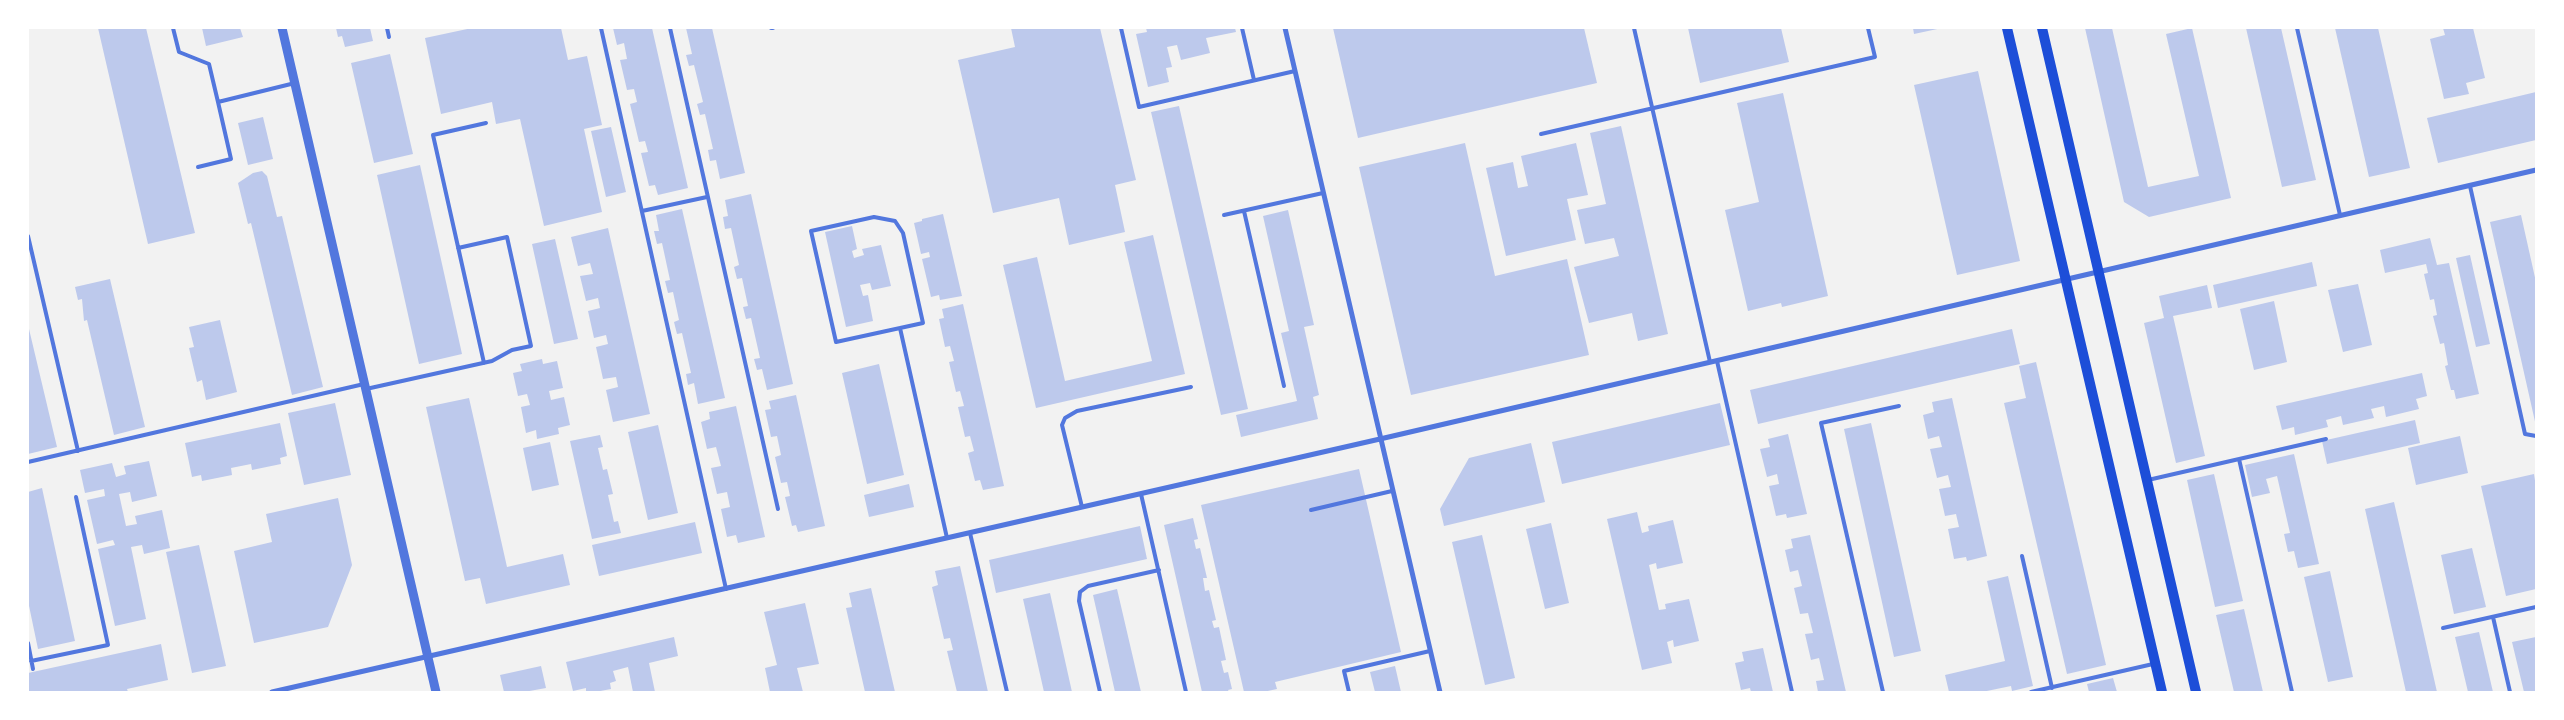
<!DOCTYPE html>
<style>
body{margin:0}
#map{position:relative;width:2564px;height:720px;overflow:hidden;background:#f2f2f2;font-family:"Fira Sans",sans-serif}
canvas{display:block}
.frame{position:absolute;inset:0;border:29px solid #fff;pointer-events:none}
</style>
<div id="map">
<canvas width="2564" height="720"></canvas>
<div class="frame"></div>
</div>
<script>
const ctx = document.querySelector('canvas').getContext('2d');
ctx.lineJoin = 'round';
function fillPath(path, color) { ctx.fillStyle = color; ctx.fill(path, 'evenodd'); }
const toPath = rows => new Path2D(rows.map(r => 'M' + r).join(''));
function strokePath(path, color, width, dash) { ctx.strokeStyle = color; ctx.lineWidth = width; ctx.lineCap = dash ? 'butt' : 'round'; ctx.setLineDash(dash || []); ctx.stroke(path); }
fillPath(toPath([
 [98,28,146,28,195,233,148,244],
 [202,28,240,28,243,37,206,46],
 [336,28,370,28,373,41,345,47,342,36,338,37],
 [472,28,561,28,568,60,587,56,602,125,584,129,602,212,544,226,520,119,496,124,492,102,441,114,425,38],
 [613,28,652,28,688,188,658,195,655,185,649,186,641,153,648,152,645,141,639,142,630,104,637,102,634,89,627,90,620,60,627,59,624,43,617,45],
 [686,28,712,28,745,173,720,179,716,160,710,161,708,150,713,149,705,114,700,115,697,104,703,102,694,65,689,66,686,55,692,54],
 [1011,28,1100,28,1136,180,1115,185,1125,232,1069,245,1059,198,993,213,958,60,1015,47],
 [1146,28,1235,28,1236,32,1206,38,1210,53,1181,60,1177,45,1167,47,1172,67,1166,68,1169,82,1148,87,1136,34,1147,32],
 [1333,28,1584,28,1597,83,1358,138],
 [1688,28,1781,28,1789,62,1700,83],
 [1913,28,1942,28,1914,34],
 [2085,28,2112,28,2148,187,2199,176,2166,34,2192,28,2231,198,2149,217,2124,202],
 [2246,28,2281,28,2316,180,2282,187],
 [2335,28,2378,28,2410,168,2369,177],
 [2443,28,2473,28,2485,78,2466,83,2469,94,2444,99,2430,39,2445,35],
 [390,54,413,154,374,163,351,63],
 [1978,71,2020,261,1957,275,1914,85],
 [2536,92,2536,140,2438,163,2427,118],
 [1783,93,1828,296,1782,307,1781,303,1748,311,1725,210,1759,202,1737,103],
 [1179,106,1248,409,1221,415,1151,112],
 [263,117,273,159,248,165,238,123],
 [1621,126,1668,334,1638,341,1632,313,1589,323,1574,267,1619,256,1614,238,1585,244,1577,210,1606,204,1590,133],
 [611,127,626,192,606,197,591,131],
 [1465,143,1495,276,1567,259,1589,355,1411,395,1359,167],
 [1576,143,1588,195,1567,199,1576,240,1506,256,1486,168,1513,162,1518,188,1528,186,1521,156],
 [420,165,462,354,419,364,377,175],
 [262,171,267,176,277,217,282,216,323,387,292,395,251,223,248,224,238,183,253,173],
 [751,194,793,384,767,390,762,369,757,370,754,359,760,358,751,318,746,319,743,307,748,306,742,278,737,279,734,267,739,265,731,228,725,229,723,217,728,216,725,200],
 [682,209,725,398,698,404,694,383,688,385,686,374,691,373,682,333,677,334,674,322,679,320,673,292,668,293,665,281,670,280,662,243,657,244,654,231,659,231,656,215],
 [1288,210,1314,325,1304,327,1319,395,1313,397,1318,419,1241,437,1236,415,1297,401,1281,333,1289,331,1263,216],
 [943,214,962,296,940,300,939,295,931,297,922,259,930,257,929,252,921,254,914,223,922,221,922,219],
 [2521,215,2536,282,2536,426,2490,222],
 [852,226,857,249,852,251,854,258,864,255,862,249,881,245,891,286,872,290,870,283,860,285,863,296,868,295,873,321,846,327,825,232],
 [608,228,650,414,613,422,606,390,618,387,616,377,603,379,596,347,608,344,606,335,594,338,588,311,600,308,598,298,586,301,580,276,593,274,590,263,578,266,571,237],
 [1153,235,1185,374,1036,408,1003,265,1037,257,1065,381,1152,361,1124,242],
 [2430,238,2437,265,2449,263,2479,394,2456,399,2454,390,2451,390,2445,366,2448,365,2444,343,2440,344,2433,316,2437,315,2434,299,2430,300,2424,274,2428,273,2426,264,2385,273,2380,250],
 [555,239,578,339,554,344,532,244],
 [2470,255,2490,344,2476,347,2456,258],
 [2312,262,2317,286,2218,308,2213,285],
 [110,279,145,427,114,435,87,320,84,321,82,299,78,300,75,287],
 [2358,284,2372,345,2343,352,2328,290],
 [2207,285,2212,308,2173,316,2205,456,2176,463,2144,323,2164,318,2159,296],
 [2274,301,2287,362,2254,370,2240,309],
 [963,304,1004,486,983,490,980,480,975,481,968,453,974,451,970,436,965,437,958,407,964,406,960,391,956,392,949,362,954,361,950,346,945,347,939,319,944,318,942,309],
 [220,320,237,392,206,400,202,380,197,382,189,348,194,347,189,327],
 [29,329,57,447,28,454,28,330],
 [2012,329,2020,364,1758,424,1750,390],
 [542,359,543,364,557,361,563,388,549,391,551,400,564,397,570,425,558,428,559,434,537,439,536,430,526,433,521,407,530,405,527,394,518,396,513,373,522,371,520,364],
 [2036,362,2106,665,2067,674,2004,403,2026,398,2019,366],
 [879,364,904,475,867,484,842,373],
 [2422,373,2427,396,2416,399,2419,409,2386,417,2384,406,2371,409,2374,418,2343,425,2341,416,2326,420,2328,427,2295,435,2294,427,2282,430,2276,406],
 [796,395,825,526,798,532,796,525,792,526,785,497,790,496,787,482,781,483,775,457,781,455,777,436,771,437,765,410,771,409,769,401],
 [469,398,507,567,563,554,570,585,486,604,480,578,465,581,426,407],
 [1952,398,1987,556,1967,561,1966,557,1954,559,1948,529,1959,527,1956,514,1945,516,1939,489,1951,487,1948,475,1937,478,1930,449,1942,447,1939,436,1928,439,1923,415,1934,412,1932,402],
 [335,403,351,475,304,485,288,413],
 [1720,403,1730,445,1562,484,1552,442],
 [736,406,765,537,738,543,736,535,727,537,721,509,730,507,727,492,717,494,711,468,721,466,716,447,707,449,701,422,710,419,709,412],
 [2415,420,2420,443,2327,464,2322,441],
 [280,423,287,456,280,458,281,464,252,470,251,464,231,468,232,475,202,481,201,475,192,477,185,443],
 [1871,423,1921,651,1894,657,1844,429],
 [658,425,678,513,648,520,628,432],
 [1788,434,1807,514,1787,518,1786,514,1776,516,1769,486,1779,484,1777,474,1767,477,1760,449,1770,447,1768,439],
 [600,435,603,447,598,448,603,470,607,469,613,494,608,495,614,522,618,521,621,533,592,539,570,441],
 [2460,436,2468,473,2416,485,2408,448],
 [550,442,559,485,532,491,523,448],
 [1531,443,1545,502,1444,526,1440,509,1469,458],
 [2294,454,2319,564,2298,568,2294,551,2288,552,2284,534,2290,533,2277,476,2266,479,2270,493,2252,497,2245,465],
 [149,461,157,496,132,502,130,492,119,494,126,526,137,524,135,516,162,510,170,548,144,554,142,545,131,547,146,619,115,626,98,549,115,545,113,540,97,544,87,500,105,496,104,489,85,493,80,470,112,463,116,477,126,474,124,466],
 [1359,469,1401,652,1275,682,1277,689,1263,692,1244,692,1201,505],
 [2214,474,2243,601,2215,607,2187,480],
 [2534,474,2536,487,2536,589,2506,596,2481,486],
 [909,484,914,507,869,517,864,495],
 [42,488,75,641,38,649,28,601,28,492],
 [338,498,352,565,328,627,254,643,234,551,272,542,266,514],
 [2394,502,2437,692,2406,692,2365,509],
 [1637,512,1642,533,1649,531,1648,526,1673,520,1683,563,1657,569,1656,563,1649,565,1659,610,1666,609,1665,604,1689,599,1699,641,1674,647,1673,640,1667,642,1672,663,1642,670,1607,519],
 [1193,518,1198,539,1194,540,1196,549,1200,548,1207,578,1203,578,1205,591,1209,590,1216,620,1212,621,1214,628,1219,627,1226,660,1221,661,1224,673,1228,672,1232,689,1228,690,1229,692,1202,692,1164,525],
 [695,522,702,553,599,576,592,545],
 [1551,523,1569,603,1545,609,1526,529],
 [1140,526,1147,559,996,593,989,560],
 [1482,535,1515,678,1485,685,1452,542],
 [1810,535,1846,692,1818,692,1816,681,1824,680,1819,658,1811,660,1805,634,1813,633,1808,613,1800,614,1794,588,1802,586,1798,570,1790,572,1785,550,1793,548,1791,539],
 [199,545,226,666,192,673,166,552],
 [2472,548,2486,607,2454,614,2441,555],
 [960,566,988,692,957,692,947,651,953,650,950,638,944,639,932,587,938,585,935,571],
 [2330,571,2353,677,2328,682,2304,577],
 [2008,576,2033,686,2012,691,2011,686,1982,692,1949,692,1945,675,2005,661,1987,581],
 [871,588,895,692,865,692,846,608,852,607,849,593],
 [1117,589,1141,692,1115,692,1093,595],
 [1050,593,1072,692,1044,692,1023,599],
 [805,603,819,664,797,668,803,692,770,692,765,668,777,665,764,612],
 [2244,609,2263,692,2234,692,2216,615],
 [2479,632,2493,692,2468,692,2455,637],
 [674,637,678,656,649,663,655,692,633,692,628,667,613,671,616,681,610,683,611,689,595,692,586,692,586,688,573,691,566,662],
 [2536,637,2536,692,2524,692,2512,642],
 [161,644,168,680,127,689,128,692,28,692,28,673],
 [1763,648,1773,692,1751,692,1750,688,1741,690,1735,663,1744,661,1742,652],
 [541,666,546,688,524,692,504,692,500,675],
 [1395,666,1401,692,1375,692,1370,672],
 [2113,678,2117,692,2089,692,2087,684]
]), '#bdc9ec');
strokePath(toPath([
 [173,28,179,52,209,64,218,102,295,83],
 [387,28,389,37],
 [601,28,726,589],
 [670,28,778,509],
 [771,28,773,28],
 [1121,28,1139,107,1295,71],
 [1242,28,1254,80],
 [1634,28,1710,362],
 [2297,28,2340,215],
 [1541,134,1875,57,1868,28],
 [198,167,231,159,218,102],
 [2470,186,2525,434,2536,436],
 [642,211,707,197],
 [1244,211,1284,386],
 [1224,215,1323,193],
 [874,217,895,221,903,233,923,323,836,342,811,231,874,217],
 [28,236,78,451],
 [900,328,947,538],
 [1717,361,1792,692],
 [484,363,433,135,486,123],
 [366,389,492,361,512,350,531,346,507,237,458,248],
 [2239,459,2292,692],
 [28,462,364,384],
 [2148,480,2326,439],
 [1141,494,1186,692],
 [1082,507,1062,425,1065,418,1077,411,1191,387],
 [1311,510,1392,491],
 [970,533,1007,692],
 [2022,556,2052,688],
 [2493,617,2510,692],
 [2443,628,2536,607],
 [28,643,33,669],
 [31,661,108,645,76,497],
 [1100,692,1079,601,1080,592,1088,586,1159,570],
 [1349,692,1344,671,1430,651],
 [1883,692,1821,423,1899,406],
 [2031,692,2153,664]
]), '#5277de', 4);
strokePath(toPath([
 [1285,28,1440,692],
 [272,692,1380,439,2536,170]
]), '#5277de', 5);
strokePath(toPath([
 [282,28,436,692]
]), '#5277de', 9);
strokePath(toPath([
 [2007,28,2162,692],
 [2042,28,2196,692]
]), '#1d4ed8', 10);
</script>
